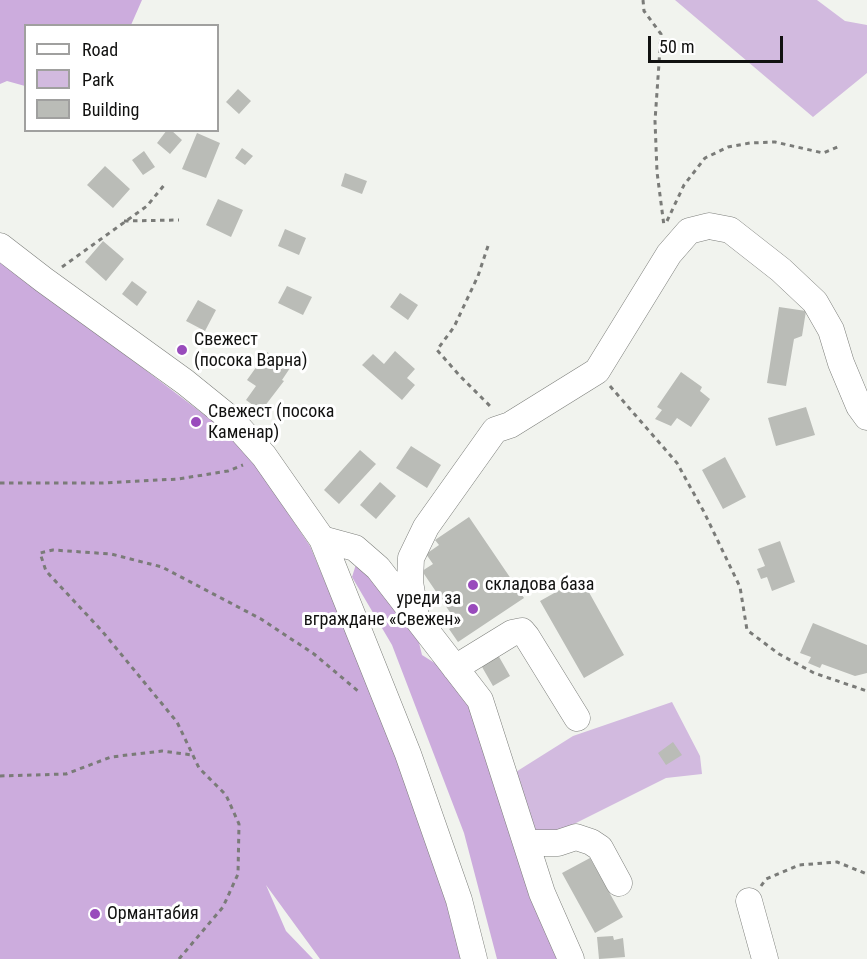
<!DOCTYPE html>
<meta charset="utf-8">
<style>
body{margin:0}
#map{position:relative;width:867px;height:959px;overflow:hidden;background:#f1f3ee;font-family:"Roboto Condensed",sans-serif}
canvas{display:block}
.legend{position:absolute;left:24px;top:24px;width:195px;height:108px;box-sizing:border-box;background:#fff;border:2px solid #a0a09f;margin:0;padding:8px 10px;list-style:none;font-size:18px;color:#111110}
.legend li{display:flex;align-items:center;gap:12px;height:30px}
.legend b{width:30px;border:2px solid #a0a09f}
.scale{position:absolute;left:648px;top:36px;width:135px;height:27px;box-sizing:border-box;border:3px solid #111110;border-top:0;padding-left:8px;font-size:18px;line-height:21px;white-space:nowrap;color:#111110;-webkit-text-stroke:4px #fff;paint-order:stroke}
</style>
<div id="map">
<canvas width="867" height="959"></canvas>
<ul class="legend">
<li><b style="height:8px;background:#fff"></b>Road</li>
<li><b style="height:16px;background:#d2badf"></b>Park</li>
<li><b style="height:16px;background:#babcb7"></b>Building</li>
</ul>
<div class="scale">50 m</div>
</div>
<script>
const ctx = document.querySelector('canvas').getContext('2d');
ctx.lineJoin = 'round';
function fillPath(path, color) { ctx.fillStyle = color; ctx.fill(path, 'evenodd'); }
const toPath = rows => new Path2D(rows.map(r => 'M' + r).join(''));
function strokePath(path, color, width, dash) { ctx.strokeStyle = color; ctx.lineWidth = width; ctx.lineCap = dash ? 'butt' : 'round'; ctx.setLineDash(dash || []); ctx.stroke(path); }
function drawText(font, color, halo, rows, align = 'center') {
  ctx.font = font + ' "Roboto Condensed",sans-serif'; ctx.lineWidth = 6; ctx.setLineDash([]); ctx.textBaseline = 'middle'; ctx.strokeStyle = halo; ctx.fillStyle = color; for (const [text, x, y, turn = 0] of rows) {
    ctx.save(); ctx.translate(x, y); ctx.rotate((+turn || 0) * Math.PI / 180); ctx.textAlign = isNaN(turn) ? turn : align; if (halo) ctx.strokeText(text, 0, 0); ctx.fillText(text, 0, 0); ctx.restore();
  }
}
fillPath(toPath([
 [675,0,817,0,845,21,867,25,867,73,813,117],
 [672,702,700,756,702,774,666,778,556,833,535,833,511,775,573,736]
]), '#d2badf');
fillPath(toPath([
 [0,0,142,0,131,25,26,26,25,86,7,81,0,84],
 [0,255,68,311,240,442,310,546,418,804,464,959,320,959,266,885,286,931,313,959,0,959],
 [358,558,406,590,422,655,487,696,575,959,497,959,464,833,392,645,352,577]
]), '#ccacdd');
fillPath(toPath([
 [238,89,251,101,239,114,226,102],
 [167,130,171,130,182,140,170,154,157,143],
 [197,133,220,143,206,178,182,169],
 [242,148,253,156,245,165,235,158],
 [144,151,155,167,143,175,132,160],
 [105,166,130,189,113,208,87,185],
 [345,173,367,181,362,194,341,186],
 [218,199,243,210,231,237,206,225],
 [285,229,306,238,299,255,278,246],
 [103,241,124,259,106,281,85,262],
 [132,281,147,292,137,306,122,294],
 [287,286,312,297,303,315,278,303],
 [400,293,418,305,408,320,390,307],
 [198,300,216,310,205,331,186,321],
 [779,307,806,311,802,336,794,339,786,386,767,383],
 [395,351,415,369,407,378,415,385,402,400,362,365,373,354,384,364],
 [267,352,290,368,282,380,284,381,261,411,246,400,256,386,247,380],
 [681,372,702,387,700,391,710,399,691,427,677,418,671,426,655,419,662,410,657,407],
 [806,407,815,435,776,446,768,418],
 [411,446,441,465,427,488,396,468],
 [360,450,376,464,339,504,324,490],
 [725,457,746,497,723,509,702,470],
 [380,482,396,496,376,519,360,505],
 [469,517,524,598,458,642,449,629,458,624,422,571,433,564,426,554,439,545,435,540],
 [780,541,795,582,772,591,767,577,761,579,757,569,765,566,758,549],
 [581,578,624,655,584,678,540,601],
 [813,623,867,645,867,673,855,676,822,664,820,668,808,663,811,657,800,653],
 [498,655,510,676,493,686,478,660],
 [673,742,682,755,666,765,658,753],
 [590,858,623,917,595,933,562,873],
 [613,936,614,940,623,938,625,957,599,959,597,937]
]), '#babcb7');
const minor = toPath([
 [0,246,44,280,185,382,232,420,264,456,322,539,408,754,459,900,474,959],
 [322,539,355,548,378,568,480,700,542,893,571,959],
 [416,617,410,582,411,558,426,527,495,430,510,425,597,371,669,254,689,231,709,226,730,230,781,270,815,302,831,330,841,363,859,406,867,417],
 [455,668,512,633,522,631,527,637,577,718],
 [526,843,558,843,576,837,591,842,600,848,619,883],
 [749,901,765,959]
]);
strokePath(minor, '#7d7f7b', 27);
strokePath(toPath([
 [643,0,644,11,661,34,655,121,657,172,664,226],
 [124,221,179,220],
 [667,221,684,185,705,158,728,147,750,143,775,142,823,153,840,146],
 [488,246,478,276,454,327,437,350,460,376,492,408],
 [62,267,147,206,165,184],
 [610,386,677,463,704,512,740,587,747,630,779,654,814,673,867,691],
 [0,483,103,483,178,479,228,471,243,465],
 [0,776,66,774,111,757,162,751,192,755],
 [761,886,766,879,799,865,837,862,867,874],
 [179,959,223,907,238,874,239,824,226,795,199,768,177,722,102,631,46,571,40,553,53,550,111,554,162,567,261,619,314,654,358,691]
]), '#7a7b78', 3, [4.5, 4.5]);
strokePath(minor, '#fff', 26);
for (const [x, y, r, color] of [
 [182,350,6,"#994bbc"],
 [196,422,6,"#994bbc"],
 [473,585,6,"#994bbc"],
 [473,609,6,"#994bbc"],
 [95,914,6,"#994bbc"]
]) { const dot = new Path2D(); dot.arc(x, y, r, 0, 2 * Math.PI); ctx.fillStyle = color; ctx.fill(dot); strokePath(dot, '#fff', 2); }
drawText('18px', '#111110', '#fff', [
 ["Свежест",194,340],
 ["(посока Варна)",194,361],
 ["Свежест (посока",208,412],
 ["Каменар)",208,433],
 ["складова база",485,585],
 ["уреди за",461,599,"right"],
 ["вграждане «Свежен»",461,620,"right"],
 ["Ормантабия",107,914]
], 'left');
</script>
